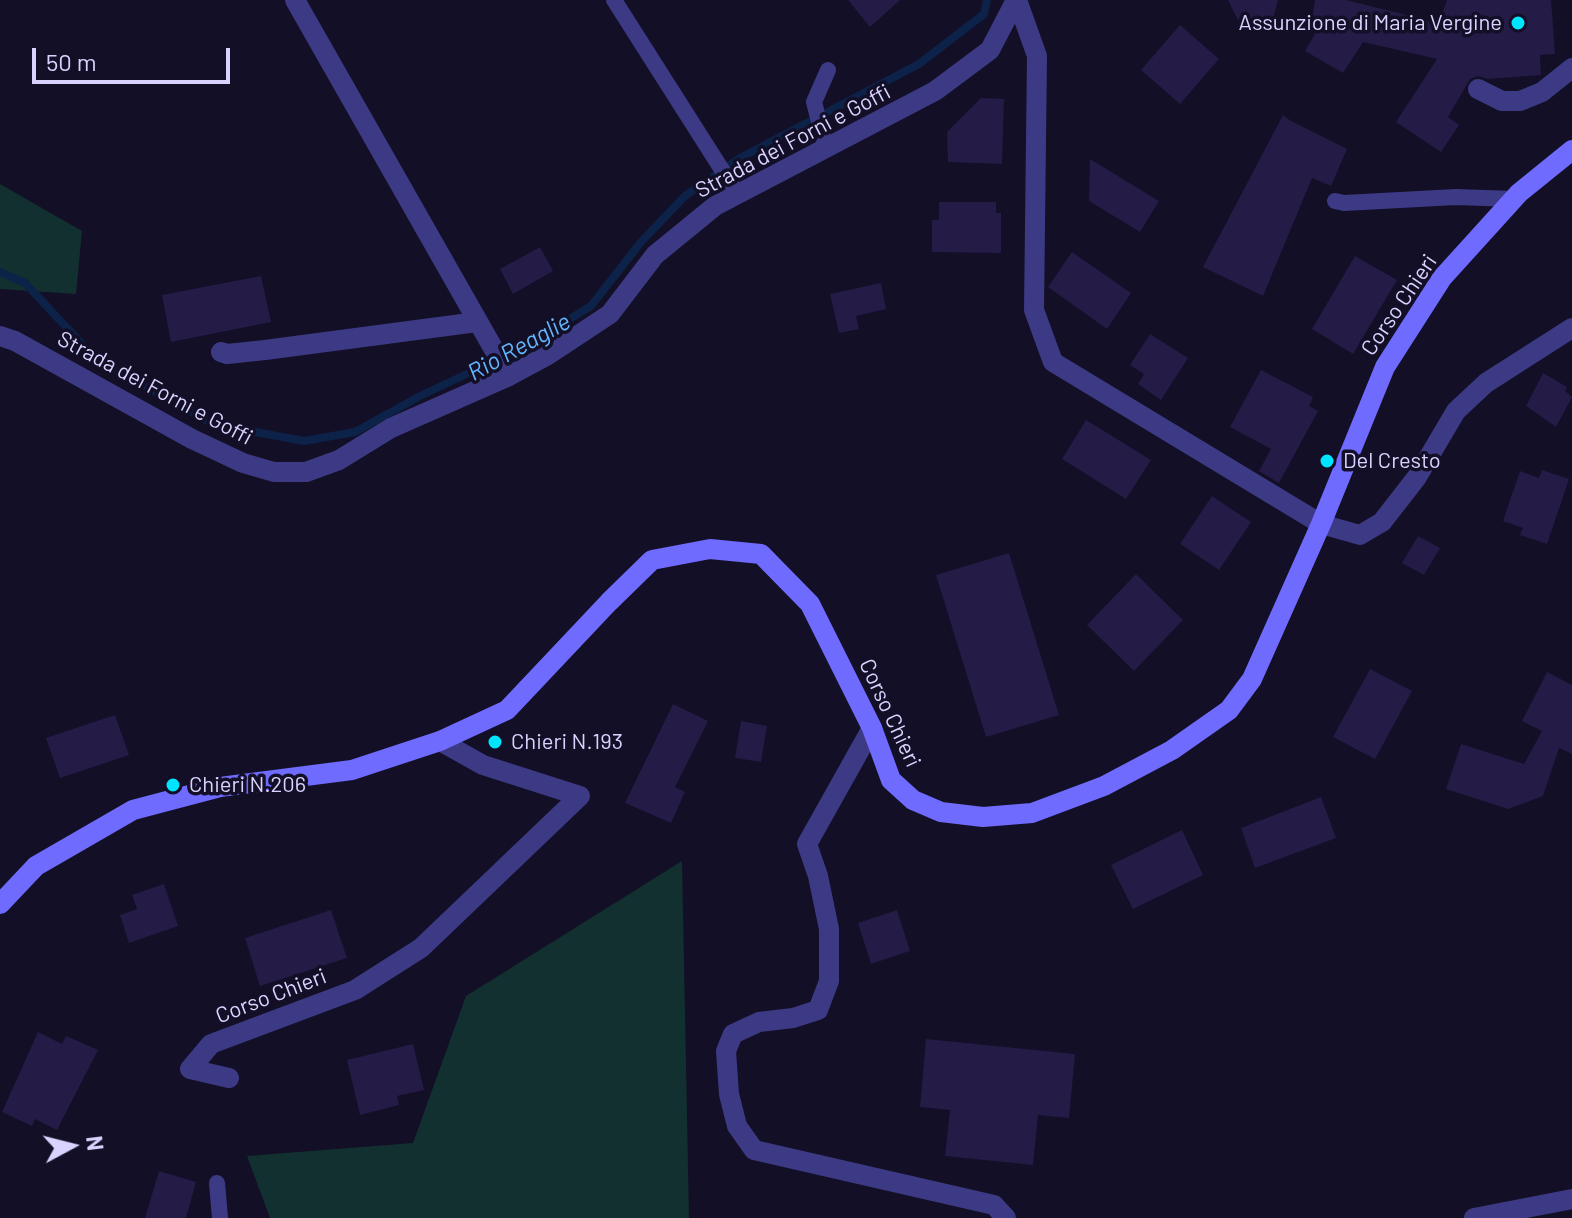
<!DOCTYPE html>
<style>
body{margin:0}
#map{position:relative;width:1572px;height:1218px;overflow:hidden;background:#130f26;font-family:Barlow,sans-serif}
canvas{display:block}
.north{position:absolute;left:32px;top:1106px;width:80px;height:80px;-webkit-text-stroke:6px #130f26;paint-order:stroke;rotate:83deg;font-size:22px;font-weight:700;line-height:32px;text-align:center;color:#d9d4ff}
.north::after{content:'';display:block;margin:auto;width:28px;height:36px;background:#d9d4ff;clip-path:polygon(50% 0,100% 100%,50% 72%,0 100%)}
.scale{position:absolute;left:32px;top:48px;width:198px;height:36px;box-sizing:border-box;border:4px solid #d9d4ff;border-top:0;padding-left:10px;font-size:24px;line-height:28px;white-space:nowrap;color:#d9d4ff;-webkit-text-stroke:6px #130f26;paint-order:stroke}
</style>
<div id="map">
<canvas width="1572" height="1218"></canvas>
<div class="north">N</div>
<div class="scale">50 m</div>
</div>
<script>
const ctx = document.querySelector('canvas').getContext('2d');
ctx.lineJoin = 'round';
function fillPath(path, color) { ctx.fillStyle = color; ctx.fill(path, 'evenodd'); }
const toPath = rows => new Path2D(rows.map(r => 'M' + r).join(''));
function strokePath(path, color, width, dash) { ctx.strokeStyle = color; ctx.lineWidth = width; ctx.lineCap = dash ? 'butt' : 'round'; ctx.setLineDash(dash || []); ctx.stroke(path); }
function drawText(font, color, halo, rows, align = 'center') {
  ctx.font = font + ' Barlow,sans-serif'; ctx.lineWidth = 7; ctx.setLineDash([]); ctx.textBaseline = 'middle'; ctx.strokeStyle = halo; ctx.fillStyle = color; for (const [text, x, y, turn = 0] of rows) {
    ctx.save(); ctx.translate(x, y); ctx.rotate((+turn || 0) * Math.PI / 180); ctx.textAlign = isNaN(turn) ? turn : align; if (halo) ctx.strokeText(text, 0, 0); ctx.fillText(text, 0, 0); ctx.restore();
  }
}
fillPath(toPath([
 [0,184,82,231,76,294,0,289],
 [682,861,689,1218,270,1218,247,1156,413,1143,466,996]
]), '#12302f');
strokePath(toPath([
 [0,272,25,283,96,359,213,424,304,441,355,432,420,396,526,346,591,306,641,242,685,196,740,158,919,64,984,14,987,0]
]), '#0c2248', 8);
fillPath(toPath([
 [848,0,900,0,870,27],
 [1228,0,1278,0,1272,24,1243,30],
 [1315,0,1346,0,1439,23,1447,0,1551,0,1555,54,1540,55,1541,75,1488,79,1478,76,1470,79,1448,117,1459,125,1441,152,1396,122,1437,59,1363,42,1343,73,1305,51,1318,29,1311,25],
 [1180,25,1219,59,1180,104,1141,70],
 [981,98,1004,99,1002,164,948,162,947,132],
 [1283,115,1291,121,1347,149,1331,186,1312,178,1263,296,1203,267],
 [1090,159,1159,201,1140,232,1089,201],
 [939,202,996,202,996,213,1001,213,1001,253,932,252,932,220,939,220],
 [540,247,553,271,513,294,500,269],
 [1072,252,1131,293,1107,329,1048,287],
 [1355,256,1397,280,1353,354,1312,329],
 [261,276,271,322,171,342,162,295],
 [881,283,886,309,856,316,859,329,839,333,830,294],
 [1150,334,1188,358,1161,400,1138,384,1144,374,1130,365],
 [1261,370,1313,397,1309,406,1318,411,1279,483,1259,471,1271,449,1230,427],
 [1543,373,1567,387,1565,391,1572,397,1556,427,1526,406],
 [1086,420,1151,460,1126,499,1062,459],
 [1542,470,1569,479,1547,544,1520,535,1523,528,1503,521,1520,471,1539,478],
 [1212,496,1251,522,1219,570,1180,544],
 [1418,536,1440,548,1424,575,1402,563],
 [1009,553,1059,715,986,737,936,575],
 [1136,574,1183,620,1134,671,1087,625],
 [1370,669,1412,691,1375,759,1333,737],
 [1547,672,1572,685,1572,754,1559,748,1543,796,1508,809,1446,789,1461,744,1524,764,1542,731,1522,721],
 [673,704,708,721,675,787,685,792,671,823,625,803],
 [115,715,129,755,60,778,46,738],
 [741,721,767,726,761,762,735,758],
 [1321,797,1336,838,1255,868,1241,828],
 [1182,830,1203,875,1133,909,1111,865],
 [164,884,178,926,129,943,120,915,137,909,132,895],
 [331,910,347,958,260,986,245,938],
 [897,910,910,951,871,964,858,923],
 [38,1032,62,1044,66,1036,98,1050,57,1130,35,1119,32,1126,2,1112],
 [926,1039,1075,1054,1069,1118,1038,1115,1033,1165,945,1156,950,1110,920,1107],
 [413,1044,424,1090,397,1096,399,1105,360,1115,347,1060],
 [159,1171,196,1182,186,1218,145,1218]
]), '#241b47');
strokePath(toPath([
 [614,0,738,195],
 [826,149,814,102,828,70],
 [1335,201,1344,203,1456,197,1514,199],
 [217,1183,220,1218]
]), '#3d3a85', 16);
strokePath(toPath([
 [295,0,509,376],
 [1017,0,1037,56,1034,310,1053,362,1321,524,1360,535,1382,522,1417,477,1456,411,1486,383,1572,328],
 [1478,89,1502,101,1520,101,1542,92,1572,68],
 [0,336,15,341,192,439,243,463,274,472,306,472,339,460,391,428,509,376,548,355,610,314,655,255,715,206,935,91,990,50,1016,0],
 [221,352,227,354,265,350,477,322],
 [872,728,807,844,818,876,829,929,829,981,818,1010,793,1018,759,1022,733,1034,726,1051,729,1094,737,1126,754,1150,994,1205,1006,1218],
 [229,1078,190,1069,211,1044,355,990,421,948,580,796,483,765,440,741],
 [1474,1218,1572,1199]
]), '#3d3a85', 20);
strokePath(toPath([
 [0,904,36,866,133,810,220,787,352,770,440,741,507,710,609,602,652,560,710,549,761,554,810,604,872,728,891,780,913,800,941,812,983,817,1032,813,1104,786,1172,750,1229,710,1252,679,1321,524,1385,367,1442,278,1519,193,1572,150]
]), '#6f6bff', 20);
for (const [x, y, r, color] of [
 [1518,23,8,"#00e5ff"],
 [1327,461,8,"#00e5ff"],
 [495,742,8,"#00e5ff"],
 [173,785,8,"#00e5ff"]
]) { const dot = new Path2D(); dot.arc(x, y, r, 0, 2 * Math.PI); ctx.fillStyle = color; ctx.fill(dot); strokePath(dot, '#130f26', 3); }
drawText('22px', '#d9d4ff', '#130f26', [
 ["Assunzione di Maria Vergine",1502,23,"right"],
 ["Del Cresto",1343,461],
 ["Chieri N.193",511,742],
 ["Chieri N.206",189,785]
], 'left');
drawText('22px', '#d9d4ff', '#130f26', [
 ["Strada dei Forni e Goffi",793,141,-28],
 ["Corso Chieri",1399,305,-56],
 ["Strada dei Forni e Goffi",155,388,28],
 ["Corso Chieri",890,713,65],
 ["Corso Chieri",271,996,-21]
]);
drawText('italic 24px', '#62b6ff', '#130f26', [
 ["Rio Reaglie",519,347,-29]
]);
</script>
